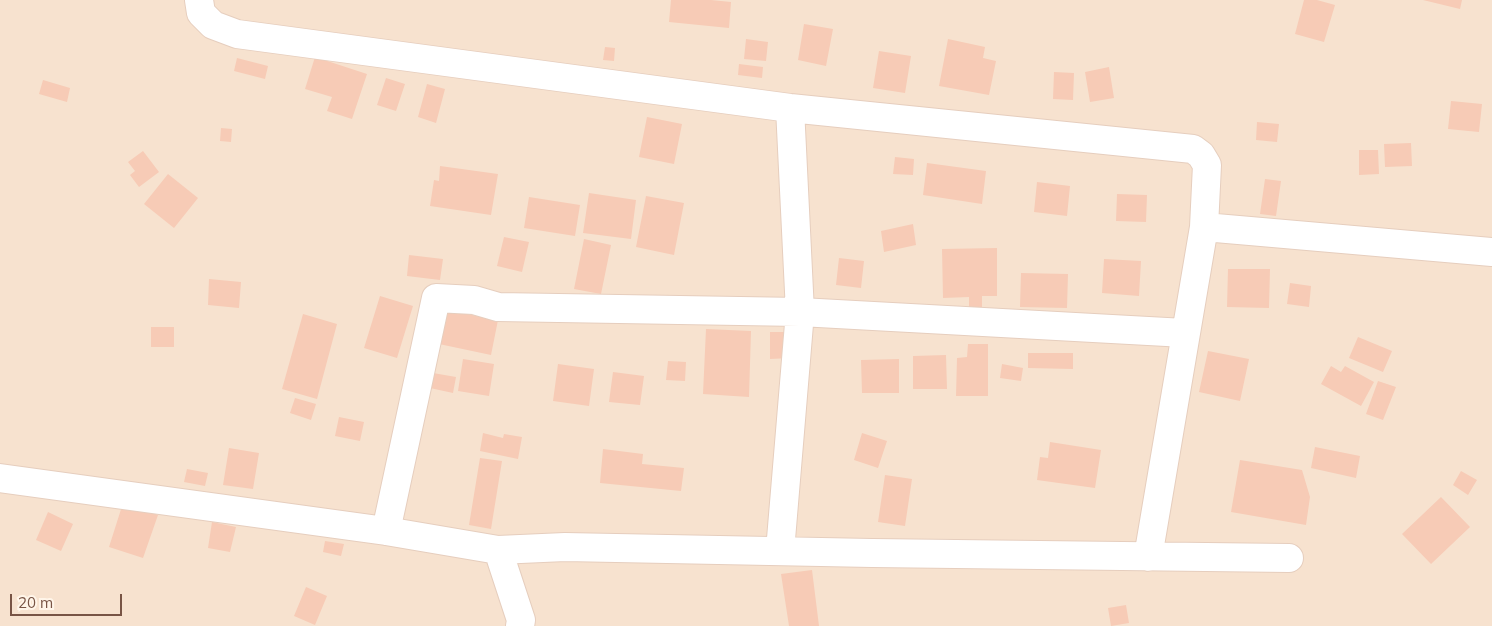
<!DOCTYPE html>
<style>
body{margin:0}
#map{position:relative;width:1492px;height:626px;overflow:hidden;background:#fef1e1;font-family:Mulish,sans-serif}
canvas{display:block}
.scale{position:absolute;left:10px;top:594px;width:112px;height:22px;box-sizing:border-box;border:2px solid #785445;border-top:0;padding-left:6px;font-size:15px;line-height:18px;white-space:nowrap;color:#785445;-webkit-text-stroke:4px #fff5e9;paint-order:stroke}
</style>
<div id="map">
<canvas width="1492" height="626"></canvas>
<div class="scale">20 m</div>
</div>
<script>
const ctx = document.querySelector('canvas').getContext('2d');
ctx.lineJoin = 'round';
function fillPath(path, color) { ctx.fillStyle = color; ctx.fill(path, 'evenodd'); }
const toPath = rows => new Path2D(rows.map(r => 'M' + r).join(''));
function strokePath(path, color, width, dash) { ctx.strokeStyle = color; ctx.lineWidth = width; ctx.lineCap = dash ? 'butt' : 'round'; ctx.setLineDash(dash || []); ctx.stroke(path); }
fillPath(toPath([
 [0,0,1492,0,1492,626,0,626]
]), '#f7e2cf');
fillPath(toPath([
 [671,0,711,0,731,2,729,28,669,22],
 [1304,0,1317,0,1335,5,1324,42,1295,34],
 [1423,0,1462,0,1460,9],
 [804,24,833,29,826,66,798,60],
 [746,39,768,42,766,61,744,59],
 [948,39,985,47,983,58,996,61,989,95,939,86],
 [605,47,615,48,614,61,603,60],
 [879,51,911,56,905,93,873,88],
 [315,57,367,74,352,119,327,111,332,97,305,89],
 [237,58,268,66,265,79,234,71],
 [739,64,763,67,762,78,738,75],
 [1109,67,1114,98,1090,102,1085,72],
 [1054,72,1074,73,1073,100,1053,99],
 [386,78,405,84,396,111,377,105],
 [43,80,70,88,67,102,39,94],
 [427,84,445,89,436,123,418,117],
 [1451,101,1482,104,1479,132,1448,129],
 [647,117,682,124,674,164,639,157],
 [1257,122,1279,124,1277,142,1256,140],
 [221,128,232,129,231,142,220,141],
 [1411,143,1412,166,1385,167,1384,144],
 [1359,150,1378,150,1379,174,1359,175],
 [143,151,159,172,139,187,130,175,135,171,128,162],
 [895,157,914,159,913,175,893,174],
 [927,163,986,171,982,204,923,195],
 [440,166,498,174,491,215,430,206,434,180,439,181],
 [168,174,198,198,174,228,144,204],
 [1265,179,1281,181,1276,216,1260,214],
 [1037,182,1070,186,1067,216,1034,212],
 [589,193,636,200,631,239,583,233],
 [1117,194,1147,195,1146,222,1116,221],
 [646,196,684,203,674,255,636,247],
 [529,197,580,205,575,236,524,228],
 [913,224,916,245,884,252,881,231],
 [504,237,529,242,522,272,497,266],
 [584,239,611,245,601,294,574,289],
 [997,248,997,296,982,296,982,315,969,315,969,297,943,298,942,249],
 [409,255,443,259,440,280,407,276],
 [839,258,864,261,861,288,836,285],
 [1104,259,1141,261,1139,296,1102,293],
 [1228,269,1270,269,1269,308,1227,307],
 [1021,273,1068,274,1067,308,1020,307],
 [209,279,241,282,239,308,208,305],
 [1290,283,1311,286,1309,307,1287,304],
 [380,296,413,306,397,358,364,348],
 [446,310,498,320,491,355,439,344],
 [303,314,337,324,317,399,282,389],
 [151,327,174,327,174,347,151,347],
 [706,329,751,331,749,397,703,394],
 [770,332,790,332,791,358,770,359],
 [1358,337,1392,351,1383,372,1349,358],
 [968,344,988,344,988,396,956,396,957,358,967,357],
 [1208,351,1249,359,1240,401,1199,392],
 [1028,353,1073,353,1073,369,1028,368],
 [946,355,947,389,913,389,913,356],
 [463,359,494,364,489,396,458,391],
 [899,359,899,393,862,393,861,360],
 [668,361,686,362,685,381,666,380],
 [558,364,594,369,589,406,553,401],
 [1002,364,1023,368,1021,381,1000,378],
 [1331,366,1341,372,1345,366,1374,382,1361,406,1321,384],
 [613,372,644,376,640,405,609,402],
 [433,373,456,377,453,393,430,388],
 [1378,381,1396,387,1383,420,1366,414],
 [295,398,316,404,311,420,290,413],
 [339,417,364,422,360,441,335,436],
 [483,433,503,438,504,434,522,437,518,459,480,451],
 [862,433,887,441,878,468,854,460],
 [1050,442,1101,450,1095,488,1037,480,1040,457,1048,458],
 [1315,447,1360,456,1356,478,1311,468],
 [229,448,259,453,253,489,223,485],
 [603,449,643,454,642,464,684,468,681,491,600,483],
 [480,458,502,461,491,529,469,525],
 [1240,460,1302,470,1310,497,1306,525,1231,512],
 [187,469,208,473,205,486,184,482],
 [1461,471,1477,480,1468,495,1453,485],
 [885,475,912,479,905,526,878,522],
 [1441,497,1470,527,1431,564,1402,534],
 [123,503,158,515,143,558,109,547],
 [48,512,73,524,61,551,36,540],
 [212,522,236,527,230,552,208,548],
 [325,541,344,544,341,556,323,552],
 [812,570,819,626,789,626,781,574],
 [306,587,327,596,315,625,294,616],
 [1126,605,1129,623,1111,626,1108,608]
]), '#f7cbb6');
const minor = toPath([
 [199,0,201,13,213,25,237,34,790,108,1193,149,1201,155,1207,165,1204,227,1148,557],
 [1204,227,1492,252],
 [0,478,386,531,498,550,565,547,872,553,1289,558],
 [386,531,436,298,474,300,498,307,800,312,1185,333],
 [498,550,521,620,520,626],
 [780,551,800,312,790,108]
]);
strokePath(minor, '#e6cebe', 30);
strokePath(minor, '#fff', 28);
</script>
